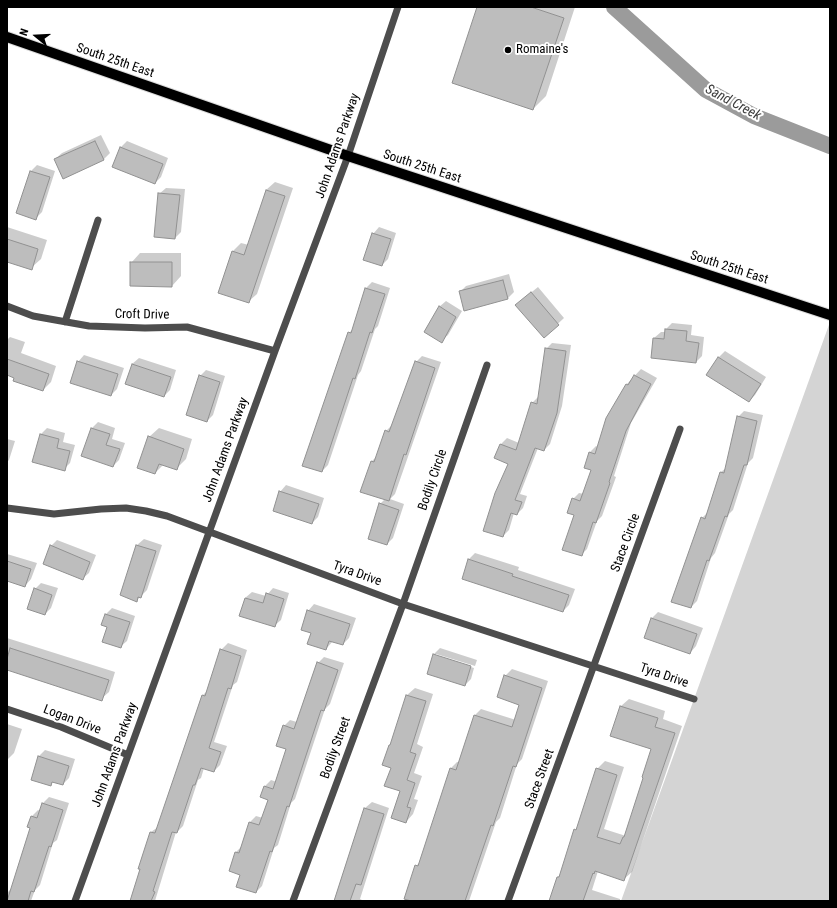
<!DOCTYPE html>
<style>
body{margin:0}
#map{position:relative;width:837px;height:908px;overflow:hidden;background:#fff;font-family:"Roboto Condensed",sans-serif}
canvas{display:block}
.frame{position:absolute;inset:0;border:8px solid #000;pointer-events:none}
.north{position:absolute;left:16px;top:16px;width:40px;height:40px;-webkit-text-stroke:3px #fff;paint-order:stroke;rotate:288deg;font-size:11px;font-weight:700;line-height:16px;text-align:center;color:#000}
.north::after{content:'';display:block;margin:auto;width:14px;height:18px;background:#000;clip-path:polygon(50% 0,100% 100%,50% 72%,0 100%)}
</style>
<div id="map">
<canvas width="837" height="908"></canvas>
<div class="frame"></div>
<div class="north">N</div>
</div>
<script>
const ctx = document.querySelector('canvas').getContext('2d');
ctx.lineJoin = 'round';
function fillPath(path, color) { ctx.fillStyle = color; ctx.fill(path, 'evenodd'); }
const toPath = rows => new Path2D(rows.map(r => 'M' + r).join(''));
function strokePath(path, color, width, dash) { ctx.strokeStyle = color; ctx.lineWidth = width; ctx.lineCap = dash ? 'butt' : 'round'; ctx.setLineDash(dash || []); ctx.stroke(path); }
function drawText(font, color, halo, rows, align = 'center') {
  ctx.font = font + ' "Roboto Condensed",sans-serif'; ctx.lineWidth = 4; ctx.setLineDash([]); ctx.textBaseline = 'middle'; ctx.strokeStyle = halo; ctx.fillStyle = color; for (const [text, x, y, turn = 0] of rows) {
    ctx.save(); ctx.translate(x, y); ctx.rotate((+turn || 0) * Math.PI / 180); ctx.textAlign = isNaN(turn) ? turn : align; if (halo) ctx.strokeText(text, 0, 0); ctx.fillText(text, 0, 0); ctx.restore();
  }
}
fillPath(toPath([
 [830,322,830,901,621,901,694,699]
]), '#d4d4d4');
fillPath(toPath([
 [478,7,575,7,546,96,533,109],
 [101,135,110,153,103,160,55,159,62,153],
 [127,141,168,158,161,177,155,183,121,147],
 [37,165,55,171,42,212,36,218,18,213,31,171],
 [275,182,293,188,257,294,248,302,220,293,233,251,241,243,249,245,266,190],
 [166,188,185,189,181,232,175,238,159,194],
 [7,227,47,240,41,259,31,268,7,260],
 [379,227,396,233,388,259,382,265,373,234],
 [140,253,181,253,181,276,172,286,131,263],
 [509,274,514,292,508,298,460,292,466,286],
 [372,282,390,288,378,326,375,329,361,371,358,375,328,465,322,471,349,333,353,329,366,288],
 [538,287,564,318,544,337,523,299],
 [446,301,462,311,448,335,441,341,439,307],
 [672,323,692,325,691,335,704,337,702,356,696,362,652,357,654,338,661,332,665,332,666,329],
 [10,337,25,342,21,353,56,366,51,382,43,390,16,377,7,374,7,340],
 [552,343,571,345,562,406,550,444,544,450,538,448,520,494,527,496,523,508,517,514,514,513,509,530,503,536,509,463,501,444,507,438,519,443,532,403,539,396,546,349],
 [725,351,766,377,755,395,749,401,708,375,719,357],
 [84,355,124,368,117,389,111,395,78,362],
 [422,356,441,362,395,494,390,499,404,504,393,538,387,544,380,504,385,499,371,462,378,455,386,431,392,425,416,362],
 [139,358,176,370,170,390,164,396,132,364],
 [641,369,657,378,631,423,614,476,616,477,602,516,597,521,587,549,581,555,573,499,579,493,584,494,592,470,585,467,590,452,596,446,598,447,627,384],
 [206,370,225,376,213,415,207,421,200,376],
 [744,411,763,415,753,458,748,463,733,510,729,514,715,553,711,558,697,601,691,607,702,518,708,512,721,472,726,468,738,417],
 [98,422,115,428,112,439,125,443,119,460,113,466,92,428],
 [47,428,65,433,63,442,75,445,70,463,64,469,33,462,41,434],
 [159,428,192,439,186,459,176,469,164,464,155,473,149,437],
 [7,439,15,441,9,460,7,462],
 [286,485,324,498,318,517,312,523,280,492],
 [144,539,162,545,147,590,136,601,137,545],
 [57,540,96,555,89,573,82,579,51,546],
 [475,553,519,567,518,570,575,589,569,605,563,611,469,559],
 [7,554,37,563,31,579,25,586,7,580],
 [41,583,58,588,51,608,45,614,35,589],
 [273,588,289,593,281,620,274,626,245,598,252,592,266,596],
 [314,604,356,618,349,638,343,644,333,641,326,649,312,633,308,611],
 [112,608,135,616,127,641,120,647,108,627,102,624,106,614],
 [658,612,703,628,696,646,690,653,652,618],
 [7,638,115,672,109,692,101,699,7,669],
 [228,643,247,650,237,682,233,685,214,742,227,746,220,765,214,771,204,768,201,778,198,780,183,826,177,832,176,832,155,901,131,901,151,832,158,827,203,695,208,690,221,650],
 [440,648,477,660,475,666,436,654,436,656,474,668,471,679,465,685,428,673,434,654],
 [324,657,344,663,330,704,325,709,295,799,291,803,278,845,274,848,262,886,256,892,241,874,236,852,241,847,250,822,256,816,263,818,269,799,262,797,265,786,271,780,277,782,287,748,284,726,290,720,297,722,318,663],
 [512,669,548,681,522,759,517,764,500,818,496,822,469,901,414,901,416,866,421,861,451,768,457,762,459,762,475,715,481,709,516,720,521,704,505,676],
 [415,688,433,694,417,744,423,747,414,773,422,776,414,799,418,800,413,814,406,822,401,791,392,767,390,745,392,743,407,695],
 [629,699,665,711,663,719,682,726,632,872,624,879,598,871,592,890,620,899,620,901,550,901,558,877,561,874,575,830,579,826,597,769,605,761,624,767,604,829,626,836,652,748,621,706],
 [7,724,22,729,14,753,8,759],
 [45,750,75,759,69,778,63,784,54,781,50,785,32,779,39,756],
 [49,797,69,803,57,840,53,843,40,885,35,890,31,901,7,901,8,892,12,888,31,827,29,827,32,816,38,810,40,811,43,803],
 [372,802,389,808,360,899,364,901,334,901,365,808]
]), '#0003');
strokePath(toPath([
 [614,7,706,90,754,116,830,146]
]), '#9b9b9b', 16);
const building = toPath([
 [477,7,531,7,564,18,533,110,452,83,477,7],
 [95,141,104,160,63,179,54,159,95,141],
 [120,147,163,164,155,184,112,167,120,147],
 [30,171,50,177,36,220,16,213,30,171],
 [266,190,285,196,249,303,218,293,232,251,244,255,266,190],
 [158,193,180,195,175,239,154,237,158,193],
 [372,233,391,239,382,266,363,260,372,233],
 [7,239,38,249,32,270,7,262,7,239],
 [130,262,172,262,172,287,130,286,130,262],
 [503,280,508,299,464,311,459,291,503,280],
 [365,288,385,294,372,333,370,332,355,379,353,378,322,472,302,466,348,332,351,333,365,288],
 [531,292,559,325,544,338,515,305,531,292],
 [439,306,456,317,442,343,424,332,439,306],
 [665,329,687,331,686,341,699,343,696,363,651,358,653,338,664,339,665,329],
 [545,348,566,351,557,413,544,451,535,448,515,500,522,502,517,515,511,513,503,537,483,531,495,493,508,464,494,458,500,444,516,450,531,402,537,404,545,348],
 [718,357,761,384,749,402,706,375,718,357],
 [7,359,49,374,43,391,13,381,14,378,7,375,7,359],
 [77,361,118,374,111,396,70,383,77,361],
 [415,361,435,368,406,455,404,454,389,501,360,492,371,461,374,462,385,430,389,432,415,361],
 [132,364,171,377,164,397,125,384,132,364],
 [199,375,220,382,207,422,186,415,199,375],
 [634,375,651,384,626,431,609,482,610,483,596,523,593,522,582,556,562,550,574,515,567,513,572,498,580,501,591,470,584,468,589,452,595,454,606,418,626,384,628,385,634,375],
 [737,416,757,421,747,465,744,465,727,517,725,516,709,561,707,560,691,608,671,602,701,517,705,519,720,472,724,473,737,416],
 [91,428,110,434,106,445,120,449,113,467,81,456,91,428],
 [40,434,59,439,57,448,70,451,65,471,32,462,40,434],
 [148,436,184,449,177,470,159,464,155,474,137,468,148,436],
 [279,491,319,504,312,524,273,511,279,491],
 [379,503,399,510,387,545,368,539,379,503],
 [50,545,90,562,83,580,43,564,50,545],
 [136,545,156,551,141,598,138,597,137,602,120,595,136,545],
 [468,559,513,574,512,576,569,595,563,612,462,579,468,559],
 [7,561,31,569,25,587,7,581,7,561],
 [34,588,52,595,45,615,27,609,34,588],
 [266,593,284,599,275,627,239,616,245,598,263,603,266,593],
 [307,610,350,624,343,645,329,641,326,650,307,644,311,633,301,630,307,610],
 [105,614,130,622,121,648,102,642,107,627,101,625,105,614],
 [651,618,697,634,690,654,644,638,651,618],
 [10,648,109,680,102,701,7,670,7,659,10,648],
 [220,649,241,656,231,689,228,688,209,748,221,752,214,772,201,768,195,785,193,785,177,833,172,832,153,891,155,892,151,901,130,901,140,869,138,869,150,832,155,833,202,695,205,696,220,649],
 [433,654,471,666,465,686,427,674,433,654],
 [317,662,338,670,324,711,321,710,289,807,287,806,272,852,270,851,256,893,236,887,240,875,229,871,235,852,239,853,249,822,259,825,268,800,260,797,264,786,273,789,286,749,276,746,283,725,294,729,317,662],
 [504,675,542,688,516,767,513,766,493,826,491,825,465,901,411,901,404,899,415,865,418,866,450,768,456,770,474,715,512,727,519,705,497,697,504,675],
 [406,695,426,701,410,752,416,754,407,780,415,783,407,807,411,808,406,823,391,818,400,791,384,786,391,768,382,765,389,745,390,745,406,695],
 [620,706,658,718,655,727,675,733,624,881,595,871,594,874,593,873,583,901,549,901,557,877,559,877,574,829,576,830,596,768,617,775,597,837,620,844,623,837,624,837,643,778,642,777,651,749,610,736,620,706],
 [38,756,69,766,63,785,52,782,51,786,31,780,38,756],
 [42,803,63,810,51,847,49,846,34,892,31,891,28,901,7,901,30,828,27,827,31,816,37,818,42,803],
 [364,808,384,814,361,885,356,884,350,901,334,901,364,808]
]);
fillPath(building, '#bdbdbd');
strokePath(building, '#919191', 1);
const major = toPath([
 [7,37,348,156,830,315]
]);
strokePath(major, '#dbdbdb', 12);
strokePath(toPath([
 [7,306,33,316,89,326,145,328,187,327,275,351],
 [65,322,98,220],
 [7,508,54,514,101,509,126,508,146,511,167,516,403,604,694,699],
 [7,709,61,727,128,755],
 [75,901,275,351,348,156,398,7],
 [293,901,403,604,487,365],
 [508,901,680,429]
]), '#4d4d4d', 7);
strokePath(major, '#000', 10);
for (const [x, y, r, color] of [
 [508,50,4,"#000"]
]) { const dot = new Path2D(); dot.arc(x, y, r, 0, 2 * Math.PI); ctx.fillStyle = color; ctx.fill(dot); strokePath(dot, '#fff', 1.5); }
drawText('13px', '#000', '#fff', [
 ["Romaine's",516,50]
], 'left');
drawText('13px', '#000', '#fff', [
 ["South 25th East",115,61,19],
 ["John Adams Parkway",338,146,-71],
 ["South 25th East",422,167,18],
 ["South 25th East",729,268,18],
 ["Croft Drive",142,315,1],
 ["John Adams Parkway",226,450,-70],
 ["Bodily Circle",433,480,-71],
 ["Stace Circle",626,543,-70],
 ["Tyra Drive",357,574,20],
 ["Tyra Drive",664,676,19],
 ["Logan Drive",72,720,21],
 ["Bodily Street",336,748,-70],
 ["John Adams Parkway",115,755,-70],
 ["Stace Street",540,779,-70]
]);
drawText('italic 14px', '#3c3c3c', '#fff', [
 ["Sand Creek",733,103,28]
]);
</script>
